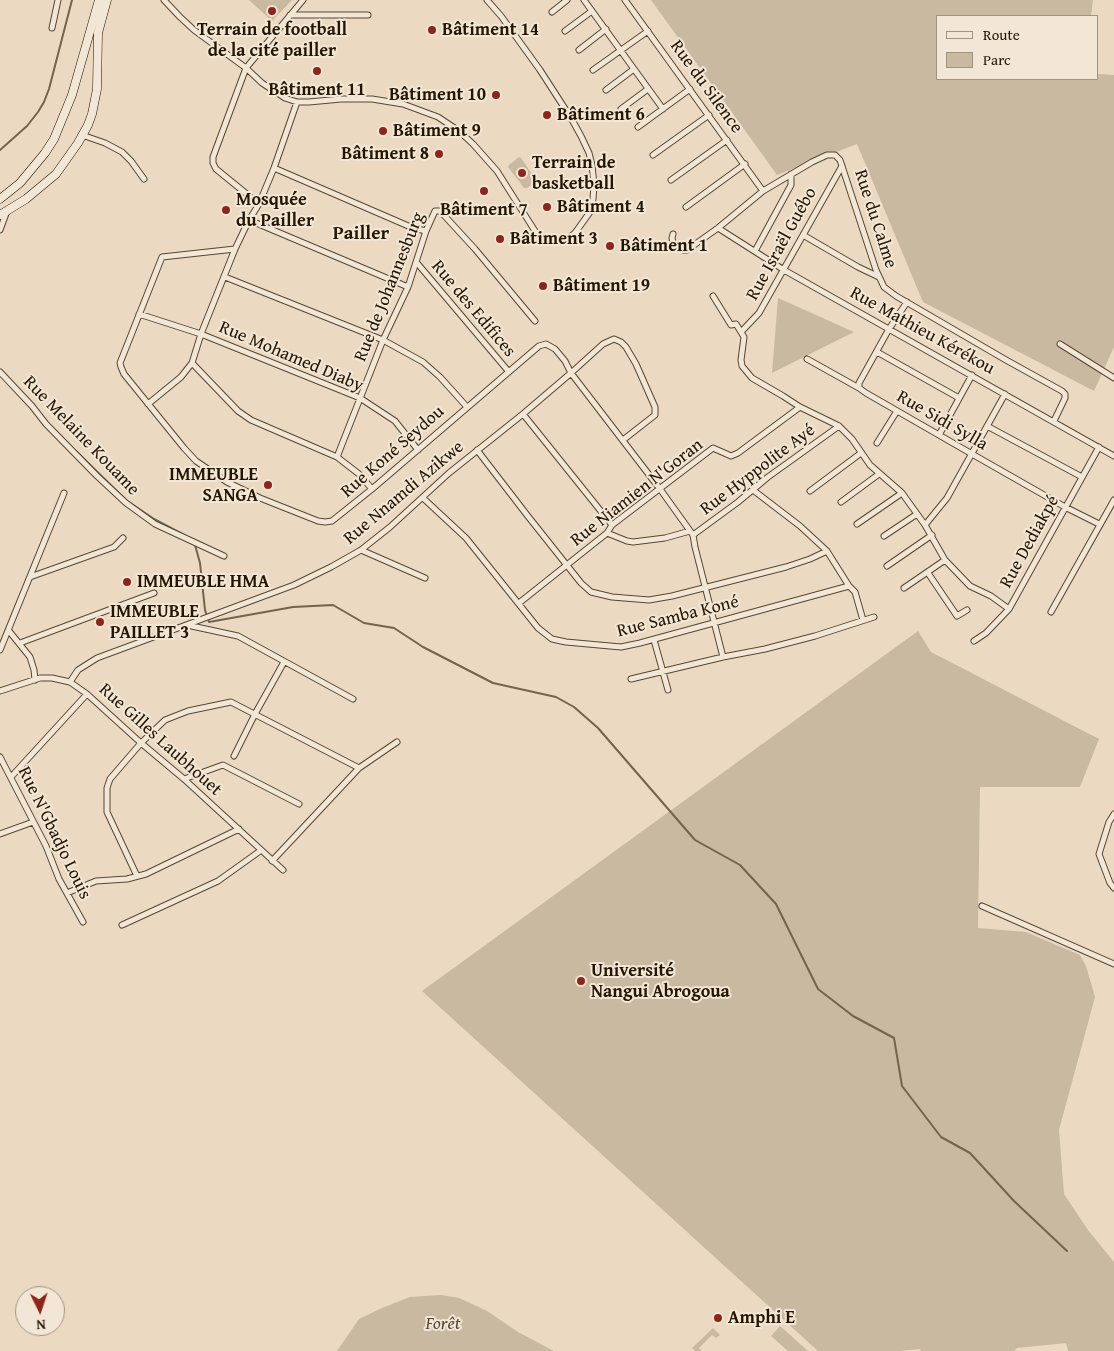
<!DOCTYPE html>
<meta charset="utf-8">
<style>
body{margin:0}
#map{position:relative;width:1114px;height:1351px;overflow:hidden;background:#ebdac1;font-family:"Gentium Book Plus",serif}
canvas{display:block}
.legend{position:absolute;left:936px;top:15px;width:162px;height:65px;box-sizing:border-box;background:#f2e7d7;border:1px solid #a09381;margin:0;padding:6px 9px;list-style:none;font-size:15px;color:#251601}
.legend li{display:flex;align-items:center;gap:10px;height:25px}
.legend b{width:25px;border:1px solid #a09381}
.north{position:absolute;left:15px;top:1286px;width:50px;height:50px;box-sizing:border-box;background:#f2e7d7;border:1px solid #a09381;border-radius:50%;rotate:176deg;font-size:14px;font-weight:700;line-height:20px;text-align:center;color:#251601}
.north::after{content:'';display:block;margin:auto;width:18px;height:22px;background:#8f2418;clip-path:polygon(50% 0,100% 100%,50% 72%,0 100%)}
</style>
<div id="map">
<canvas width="1114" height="1351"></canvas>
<ul class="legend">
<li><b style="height:6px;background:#f2e7d7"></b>Route</li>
<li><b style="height:14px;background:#c9b9a0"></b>Parc</li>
</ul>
<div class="north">N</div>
</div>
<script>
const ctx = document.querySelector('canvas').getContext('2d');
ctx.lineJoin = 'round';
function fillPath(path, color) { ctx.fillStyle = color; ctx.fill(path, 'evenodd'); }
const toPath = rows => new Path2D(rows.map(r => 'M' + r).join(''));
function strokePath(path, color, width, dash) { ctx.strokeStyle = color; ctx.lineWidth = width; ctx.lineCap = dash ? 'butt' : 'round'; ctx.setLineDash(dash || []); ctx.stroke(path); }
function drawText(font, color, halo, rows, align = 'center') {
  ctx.font = font + ' "Gentium Book Plus",serif'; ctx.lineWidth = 4; ctx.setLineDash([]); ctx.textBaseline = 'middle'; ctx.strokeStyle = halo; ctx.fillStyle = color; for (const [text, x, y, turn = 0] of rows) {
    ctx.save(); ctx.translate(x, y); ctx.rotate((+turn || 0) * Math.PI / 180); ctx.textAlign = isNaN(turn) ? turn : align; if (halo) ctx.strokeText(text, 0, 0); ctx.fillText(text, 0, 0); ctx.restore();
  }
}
fillPath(toPath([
 [249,0,292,0,272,21],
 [651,0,1093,0,1091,16,938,16,938,79,1098,79,1098,74,1114,75,1114,347,1094,391,923,302,857,144,777,175],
 [519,157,521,158,536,180,535,182,527,188,524,188,508,167,509,165],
 [778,298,854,332,772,373],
 [918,631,931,652,1099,739,1080,787,980,787,978,928,1026,932,1080,955,1086,966,1095,997,1059,1130,1064,1194,1088,1230,1114,1262,1114,1351,1068,1351,1066,1343,1017,1348,1014,1351,921,1351,920,1349,900,1351,818,1351,422,991],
 [441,1295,459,1298,487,1311,518,1332,554,1351,337,1351,359,1319,382,1308,410,1297],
 [780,1326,808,1351,788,1351,771,1336],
 [713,1328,720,1335,716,1338,712,1335,699,1348,701,1351,695,1351,692,1348]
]), '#c9b9a0');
strokePath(toPath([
 [0,150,27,126,38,112,44,102,49,89,72,0],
 [76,451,126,500,154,519,186,536],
 [195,545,200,563,205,610,209,622,293,607,333,605,364,623,394,628,423,647,493,683,556,697,574,707,598,728,695,840,740,865,776,904,818,989,853,1016,894,1038,902,1086,941,1137,970,1153,1014,1201,1067,1251]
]), '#74634d', 2);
const street = toPath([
 [164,0,180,17,194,30,246,68,262,83,285,98,297,102,309,102,341,99,372,99,403,104,438,117,459,131,473,144,497,171,535,231,541,237,550,241,560,241,568,239,575,233,590,212,593,199,594,185,592,165,589,153,581,136,571,118,540,70,501,16,487,0],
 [584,0,663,109],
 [625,0,763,191],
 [552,12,567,0],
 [290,15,368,15],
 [52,28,58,0],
 [565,31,592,11],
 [579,50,606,29],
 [593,70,648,31],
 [606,90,634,69],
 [621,109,648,89],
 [638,127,690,89],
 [82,135,105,143,122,152,131,161,144,179],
 [653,155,709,115],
 [274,168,413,228,426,231],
 [671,180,727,140],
 [259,204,216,169,213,163,213,157,246,68,303,0],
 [686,207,745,164],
 [249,220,408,287],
 [718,228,784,270,1114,456],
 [0,230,7,211],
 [673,234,672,238,673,243,683,250,687,250,718,228,763,191,812,162,827,155,835,155,840,160,876,270,884,287,896,296,1006,360,1062,391,1065,394,1065,398,1054,421],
 [803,235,858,267,879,277],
 [235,249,162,257,120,363,121,367,124,374,184,448,196,461,227,482,260,498,318,521,325,522,332,521,372,489,539,346,546,344,555,349,565,361,571,373,660,489,693,535,695,547,723,657],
 [755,251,791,185,791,174],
 [417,263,509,372],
 [225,277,383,340,423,362,440,377,467,407],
 [713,296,731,325,736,324,744,337,741,360,742,366,752,378,783,396,800,407,839,426,852,439,870,465,902,493,925,525,945,560,970,586,991,596,1009,609],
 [907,302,889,329,859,383,859,388,866,393,972,454,1065,507,1099,524],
 [139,314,201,334,360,398,395,421,418,450],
 [741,332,759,313,842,166],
 [1060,344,1114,378],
 [877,352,959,398],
 [807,359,859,388],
 [192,363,238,411,251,420,337,457,359,474,372,489],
 [0,372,32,406,46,424,97,476,126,503,155,524,224,556],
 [148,404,181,377,192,363,201,334,235,249,249,220,259,204,274,168,297,102],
 [523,414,612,525],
 [987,426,1082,477],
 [939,435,972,375],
 [877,443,897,411],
 [477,450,527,515,581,583,591,592,612,597,649,600,672,596,786,567,810,559,827,551],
 [337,457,383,340,408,287,426,231,435,211,439,211,441,212,475,249,535,321],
 [753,490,800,526,827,551,849,586,855,592,863,620],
 [810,491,861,453],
 [423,498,466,538,538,628,552,639,566,642,621,647,640,643,849,586],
 [841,502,879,474],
 [857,524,902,493],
 [925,525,947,498,1005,394],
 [607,533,627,541,633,542,665,538,690,531],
 [693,535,738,502,768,477,839,426],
 [884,536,917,514],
 [361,550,425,578],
 [887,566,932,535],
 [928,573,957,616,967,610],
 [30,577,114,547,123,538],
 [904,588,945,560],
 [519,603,607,533,612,525,713,448,731,456,738,453,800,407],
 [1051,612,1114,500],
 [187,625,238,636,353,699],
 [9,631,30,657,34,670,35,680],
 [654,640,668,690],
 [974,641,986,633,1009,609,1099,447],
 [20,643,154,593],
 [0,650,64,493],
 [631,679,723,657,765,649,815,636,874,617],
 [70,682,78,670,97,658,294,585,331,567,361,550,390,527,449,473,523,414,571,373,603,344,614,339,621,342,626,347,636,364,651,398,655,407,655,415,623,440],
 [0,691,40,678,52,678,70,682,87,694,141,743,184,779,283,870],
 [234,756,255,714,284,662],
 [0,757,46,846,59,879,83,922],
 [11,777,87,694],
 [184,779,223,765,299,804],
 [1114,814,1109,822,1099,854,1110,883,1114,888],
 [0,834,33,822],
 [272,861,359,768],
 [137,876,107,812,107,788,110,779,141,743,165,720,188,711,231,702,359,768,397,742],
 [67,893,96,881,127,879,146,874,239,829],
 [982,906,1114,964],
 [122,925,218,881,260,851]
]);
const secondary = toPath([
 [0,199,20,183,45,153,54,139,72,95,99,0],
 [0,215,26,199,56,174,78,143,88,125,92,114,97,89,98,33,107,0]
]);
strokePath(street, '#564731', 7);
strokePath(secondary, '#251601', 9);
strokePath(street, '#f2e7d7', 5);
strokePath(secondary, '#f2e7d7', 8);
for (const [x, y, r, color] of [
 [272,11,5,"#8f2418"],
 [432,30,5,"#8f2418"],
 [317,71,5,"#8f2418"],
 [496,95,5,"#8f2418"],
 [547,115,5,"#8f2418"],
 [383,131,5,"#8f2418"],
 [439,154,5,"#8f2418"],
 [522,173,5,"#8f2418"],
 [484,191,5,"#8f2418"],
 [547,207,5,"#8f2418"],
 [226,210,5,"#8f2418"],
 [500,239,5,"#8f2418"],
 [610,246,5,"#8f2418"],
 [543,286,5,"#8f2418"],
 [268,485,5,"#8f2418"],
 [127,582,5,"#8f2418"],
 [100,622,5,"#8f2418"],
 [581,981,5,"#8f2418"],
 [718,1318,5,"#8f2418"]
]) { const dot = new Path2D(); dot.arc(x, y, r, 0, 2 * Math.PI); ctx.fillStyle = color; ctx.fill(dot); strokePath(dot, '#f2e7d7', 2); }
drawText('bold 18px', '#251601', '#f2e7d7', [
 ["Terrain de football",272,30,"center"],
 ["de la cité pailler",272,51,"center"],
 ["Bâtiment 14",442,30],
 ["Bâtiment 11",317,90,"center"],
 ["Bâtiment 10",486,95,"right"],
 ["Bâtiment 6",557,115],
 ["Bâtiment 9",393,131],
 ["Bâtiment 8",429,154,"right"],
 ["Terrain de",532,163],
 ["basketball",532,184],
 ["Mosquée",236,200],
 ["du Pailler",236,221],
 ["Bâtiment 4",557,207],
 ["Bâtiment 7",484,210,"center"],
 ["Bâtiment 3",510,239],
 ["Bâtiment 1",620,246],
 ["Bâtiment 19",553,286],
 ["IMMEUBLE",258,475,"right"],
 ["SANGA",258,496,"right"],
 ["IMMEUBLE HMA",137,582],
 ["IMMEUBLE",110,612],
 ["PAILLET 3",110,633],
 ["Université",591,971],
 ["Nangui Abrogoua",591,992],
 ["Amphi E",728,1318]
], 'left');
drawText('18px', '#251601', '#f2e7d7', [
 ["Rue du Silence",706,87,54],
 ["Rue du Calme",875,219,72],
 ["Rue Israël Guébo",782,244,-61],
 ["Rue de Johannesburg",390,287,-68],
 ["Rue des Edifices",473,309,50],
 ["Rue Mathieu Kérékou",922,331,29],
 ["Rue Mohamed Diaby",291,357,23],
 ["Rue Sidi Sylla",942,421,30],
 ["Rue Melaine Kouame",81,436,46],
 ["Rue Koné Seydou",393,452,-41],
 ["Rue Hyppolite Ayé",758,470,-37],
 ["Rue Nnamdi Azikwe",404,493,-40],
 ["Rue Niamien N'Goran",637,493,-38],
 ["Rue Dediakpé",1030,542,-61],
 ["Rue Samba Koné",678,617,-14],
 ["Rue Gilles Laubhouet",160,740,42],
 ["Rue N'Gbadjo Louis",54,833,64]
]);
drawText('italic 18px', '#564731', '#f2e7d7', [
 ["Forêt",443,1324]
]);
drawText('bold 19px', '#251601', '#f2e7d7', [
 ["Pailler",361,234]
]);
</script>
